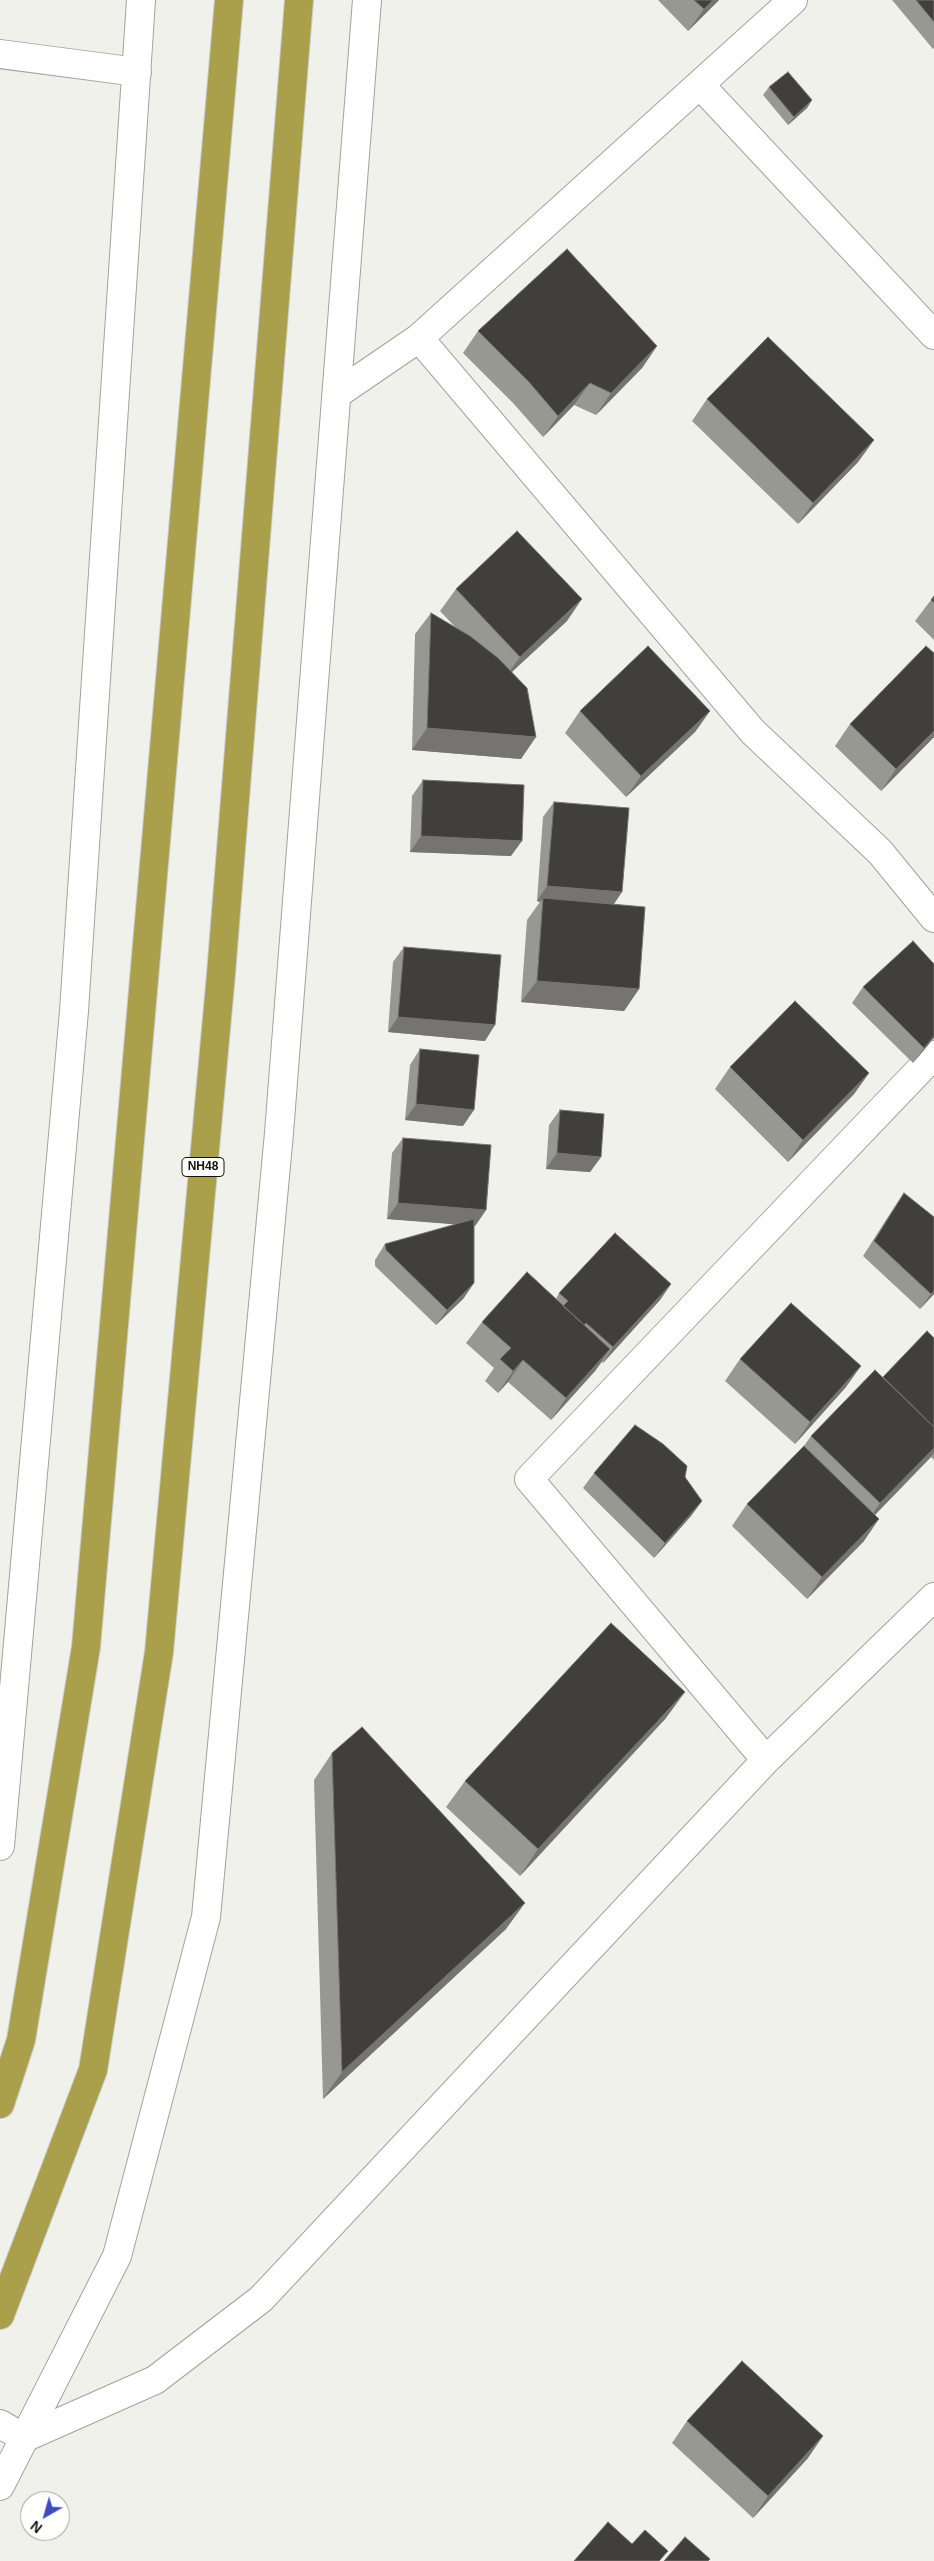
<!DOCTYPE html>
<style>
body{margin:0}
#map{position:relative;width:934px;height:2561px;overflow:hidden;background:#f1f1eb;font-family:Helvetica,sans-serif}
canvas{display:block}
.north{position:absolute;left:20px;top:2491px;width:50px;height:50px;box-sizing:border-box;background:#fffffe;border:1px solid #a1a19f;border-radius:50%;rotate:218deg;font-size:14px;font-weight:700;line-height:20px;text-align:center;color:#131311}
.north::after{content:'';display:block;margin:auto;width:18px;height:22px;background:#3e4abe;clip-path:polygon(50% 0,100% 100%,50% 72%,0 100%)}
</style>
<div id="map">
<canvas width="934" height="2561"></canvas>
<div class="north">N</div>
</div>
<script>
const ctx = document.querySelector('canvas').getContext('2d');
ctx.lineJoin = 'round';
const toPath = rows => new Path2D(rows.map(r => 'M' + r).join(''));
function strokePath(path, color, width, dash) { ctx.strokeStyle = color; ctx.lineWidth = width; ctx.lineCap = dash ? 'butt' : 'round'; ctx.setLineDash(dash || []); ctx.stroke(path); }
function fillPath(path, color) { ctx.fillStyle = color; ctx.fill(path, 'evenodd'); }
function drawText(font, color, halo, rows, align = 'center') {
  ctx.font = font + ' Helvetica,sans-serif'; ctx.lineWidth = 5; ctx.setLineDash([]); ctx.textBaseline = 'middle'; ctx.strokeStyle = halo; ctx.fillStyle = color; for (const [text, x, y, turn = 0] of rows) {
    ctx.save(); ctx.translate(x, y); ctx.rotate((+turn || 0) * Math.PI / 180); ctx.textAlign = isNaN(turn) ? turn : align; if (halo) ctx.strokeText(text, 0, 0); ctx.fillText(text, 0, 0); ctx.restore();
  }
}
const minor = toPath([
 [0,54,137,72],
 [700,85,934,335],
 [419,338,753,732,880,852,934,918],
 [337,394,419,338,793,0],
 [766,1760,529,1479,934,1055],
 [0,2424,24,2438,155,2380,261,2299,766,1760,934,1597]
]);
const tertiary = toPath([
 [0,1846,74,1011,141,0],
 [0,2486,117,2256,206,1917,279,1133,367,0]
]);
const trunk = toPath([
 [0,2104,21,2040,86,1647,229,0],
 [0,2315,93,2070,159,1652,221,974,299,0]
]);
strokePath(minor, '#a3a39d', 30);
strokePath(tertiary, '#a3a39d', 30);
strokePath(trunk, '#cbcbcb', 30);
strokePath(minor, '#fff', 28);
strokePath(tertiary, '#fff', 28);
strokePath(trunk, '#aaa04c', 28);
fillPath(toPath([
 [658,0,719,0,688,31],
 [892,0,934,0,934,48,933,49],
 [769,87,812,100,807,108,788,125,763,95],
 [478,331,657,346,642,368,596,415,574,405,543,437,513,403,463,353],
 [707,399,874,440,858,462,798,524,692,421],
 [456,589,567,621,512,672,521,759,412,750,415,634,431,613,457,629,440,611],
 [934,596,934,640,915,621,931,600],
 [580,711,710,711,695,732,626,797,565,733],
 [850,724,934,737,881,791,835,746],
 [423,780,511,856,410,852,412,796],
 [554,802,614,904,639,989,624,1011,521,1002,527,920,540,902,537,901,543,817],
 [404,947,485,1041,388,1032,393,962],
 [934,964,934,1038,913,1063,852,1003,863,987],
 [420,1049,463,1126,405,1120,410,1065],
 [730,1067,869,1073,854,1094,788,1162,715,1089],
 [560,1110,601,1157,590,1172,546,1169,549,1125],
 [403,1138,486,1210,475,1226,474,1226,474,1283,463,1299,436,1325,375,1266,375,1260,385,1244,457,1224,387,1219,392,1153],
 [904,1193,934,1294,920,1309,863,1256,893,1209],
 [671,1284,660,1300,603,1363,602,1362,595,1371,551,1420,508,1382,498,1393,485,1381,494,1368,466,1343,482,1322,556,1299,559,1293],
 [934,1338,934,1460,931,1457,875,1515,864,1541,807,1599,732,1526,747,1504,804,1446,811,1436,883,1377],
 [740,1359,846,1387,795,1444,725,1381],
 [594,1473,702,1501,691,1516,654,1558,583,1488],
 [666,1718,520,1876,446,1807,465,1781],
 [332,1753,506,1929,323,2099,314,1780],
 [687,2421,808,2458,753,2518,672,2443]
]), '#989893');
fillPath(toPath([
 [713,0,719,0,688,31,704,9],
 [812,100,807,108,788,125,794,117],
 [657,346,642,368,596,415,611,393],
 [590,383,574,405,543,437,558,416],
 [874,440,858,462,798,524,813,503],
 [582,599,567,621,504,679,520,657],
 [710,711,695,732,626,797,641,776],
 [427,728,536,737,521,759,412,750],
 [934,731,934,737,881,791,896,769],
 [421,836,522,841,511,856,410,852],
 [547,886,622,892,612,907,543,898,540,902,537,901],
 [537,981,639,989,624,1011,521,1002],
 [398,1017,495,1025,485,1041,388,1032],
 [934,1036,934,1038,913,1063,924,1048],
 [869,1073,854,1094,788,1162,803,1140],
 [416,1104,474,1110,463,1126,405,1120],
 [557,1153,601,1157,590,1172,546,1169],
 [398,1203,486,1210,475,1226,387,1219],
 [474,1283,463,1299,436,1325,447,1310],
 [671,1284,660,1300,603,1363,613,1347],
 [934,1291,934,1294,920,1309,931,1294],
 [610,1349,595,1371,551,1420,566,1398],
 [523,1360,508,1382,498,1393,513,1371],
 [861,1366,846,1387,795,1444,810,1422],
 [934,1448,934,1453,929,1459,865,1525,880,1503],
 [702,1501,691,1516,654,1558,665,1543],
 [879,1519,864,1541,807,1599,822,1577],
 [685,1692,666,1718,520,1876,538,1849],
 [525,1903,506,1929,323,2099,342,2072],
 [823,2436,808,2458,753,2518,768,2496]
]), '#757470');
const building = toPath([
 [694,0,713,0,704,9,694,0],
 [916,0,934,0,934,22,916,0],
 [788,72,812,100,794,117,769,87,788,72],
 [567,249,657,346,611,393,590,383,558,416,529,382,478,331,567,249],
 [768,337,874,440,813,503,707,399,768,337],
 [517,531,582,599,520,657,456,589,517,531],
 [934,596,934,603,931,600,934,596],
 [431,613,470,636,498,658,527,688,536,737,427,728,431,613],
 [648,646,710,711,641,776,580,711,648,646],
 [926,646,934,653,934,731,896,769,850,724,926,646],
 [423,780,524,785,522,841,421,836,423,780],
 [554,802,629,808,622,892,547,886,554,802],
 [543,898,645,907,639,989,537,981,543,898],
 [913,941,934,964,934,1036,924,1048,863,987,913,941],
 [404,947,501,955,495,1025,398,1017,404,947],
 [795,1001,869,1073,803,1140,730,1067,795,1001],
 [420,1049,479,1055,474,1110,416,1104,420,1049],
 [560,1110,604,1114,601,1157,557,1153,560,1110],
 [403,1138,491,1145,486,1210,398,1203,403,1138],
 [904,1193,934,1217,934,1291,931,1294,874,1241,904,1193],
 [474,1219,474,1283,447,1310,386,1250,385,1244,474,1219],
 [615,1233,671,1284,613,1347,586,1323,584,1325,563,1306,568,1301,559,1293,615,1233],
 [527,1272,610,1349,566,1398,523,1360,513,1371,500,1359,511,1348,482,1322,527,1272],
 [791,1303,861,1366,810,1422,740,1359,791,1303],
 [927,1331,934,1338,934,1427,883,1377,927,1331],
 [875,1370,934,1427,934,1448,880,1503,811,1436,875,1370],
 [635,1425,663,1444,687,1466,685,1477,702,1501,665,1543,594,1473,635,1425],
 [804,1446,879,1519,822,1577,747,1504,804,1446],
 [611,1623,685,1692,538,1849,465,1781,611,1623],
 [362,1727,525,1903,342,2072,332,1753,362,1727],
 [742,2361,823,2436,768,2496,687,2421,742,2361],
 [608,2522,632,2544,645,2530,668,2551,659,2561,574,2561,608,2522],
 [685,2537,710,2559,708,2561,664,2561,685,2537]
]);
fillPath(building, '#403f3b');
strokePath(building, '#757470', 1);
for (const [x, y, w] of [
 [203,1167,42]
]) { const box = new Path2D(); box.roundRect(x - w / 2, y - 9.5, w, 19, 4); ctx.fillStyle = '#fffffe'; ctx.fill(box); strokePath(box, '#131311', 1); }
drawText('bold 12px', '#131311', null, [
 ["NH48",203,1167]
]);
</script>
